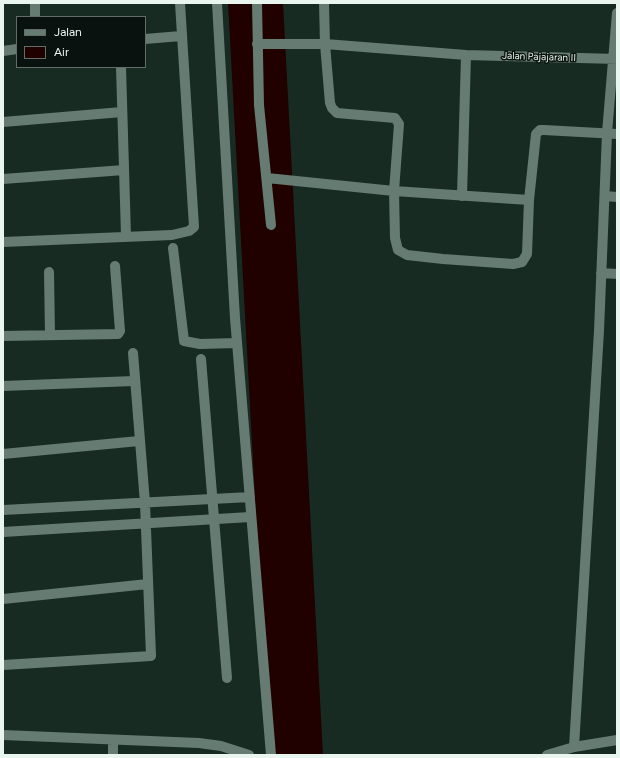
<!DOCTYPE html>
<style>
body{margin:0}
#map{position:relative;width:620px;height:758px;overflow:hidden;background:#182b23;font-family:Figtree,sans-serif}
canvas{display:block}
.frame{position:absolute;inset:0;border:4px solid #e9f5ef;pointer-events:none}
.legend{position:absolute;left:16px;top:16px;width:130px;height:52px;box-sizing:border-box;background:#09120e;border:1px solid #636d68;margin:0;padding:5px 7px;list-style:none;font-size:12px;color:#e9f5ef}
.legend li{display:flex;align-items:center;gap:8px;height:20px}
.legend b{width:20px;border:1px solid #636d68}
</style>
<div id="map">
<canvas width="620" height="758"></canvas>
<div class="frame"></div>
<ul class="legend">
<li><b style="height:5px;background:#667b71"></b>Jalan</li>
<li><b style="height:11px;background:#210000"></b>Air</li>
</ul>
</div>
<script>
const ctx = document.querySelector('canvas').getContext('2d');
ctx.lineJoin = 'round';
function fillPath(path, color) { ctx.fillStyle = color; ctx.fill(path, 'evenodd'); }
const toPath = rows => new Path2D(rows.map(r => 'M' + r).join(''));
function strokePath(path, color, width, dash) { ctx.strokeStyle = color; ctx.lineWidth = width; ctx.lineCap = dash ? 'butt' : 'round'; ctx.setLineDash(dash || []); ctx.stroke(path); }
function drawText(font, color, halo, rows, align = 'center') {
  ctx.font = font + ' Figtree,sans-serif'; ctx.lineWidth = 3; ctx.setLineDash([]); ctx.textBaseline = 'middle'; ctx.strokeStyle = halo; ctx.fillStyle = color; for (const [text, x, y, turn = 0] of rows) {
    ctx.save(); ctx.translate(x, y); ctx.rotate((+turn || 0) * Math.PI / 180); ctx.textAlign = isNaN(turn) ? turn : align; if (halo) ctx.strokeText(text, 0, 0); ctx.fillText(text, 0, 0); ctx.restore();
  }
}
fillPath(toPath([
 [228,3,283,3,323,755,269,755]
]), '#210000');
strokePath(toPath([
 [35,3,35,17],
 [217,3,235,318,271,755],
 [257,3,259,105,271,225],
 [324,3,325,44,330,103,332,108,337,113,395,118,399,124,394,191,395,238,398,250,407,255,443,259,513,264,522,262,527,254,529,200,536,134,540,130,544,130,617,134],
 [145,39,181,36],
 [257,44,325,44,466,55,617,59],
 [3,51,17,49],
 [121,67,126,236],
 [3,122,122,112],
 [267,178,394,191,529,200],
 [3,179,124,170],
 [462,196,466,55],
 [605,196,617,197],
 [3,242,172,235,189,231,194,227,180,3],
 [173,248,184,341,200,344,237,343],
 [49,272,50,335],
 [601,273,617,274],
 [3,336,118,334,120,331,115,266],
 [201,359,227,678],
 [3,386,134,381],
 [3,454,139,441],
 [3,510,250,497],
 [3,532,250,517],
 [3,599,148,584],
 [3,665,151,656,145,503,133,353],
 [3,735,199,743,221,746,249,755],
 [574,747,599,331,607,133,617,13],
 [113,755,113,740],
 [547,755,574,747,617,740]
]), '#667b71', 10);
drawText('10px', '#e9f5ef', '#09120e', [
 ["Jalan Pajajaran II",539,57,2]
]);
</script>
